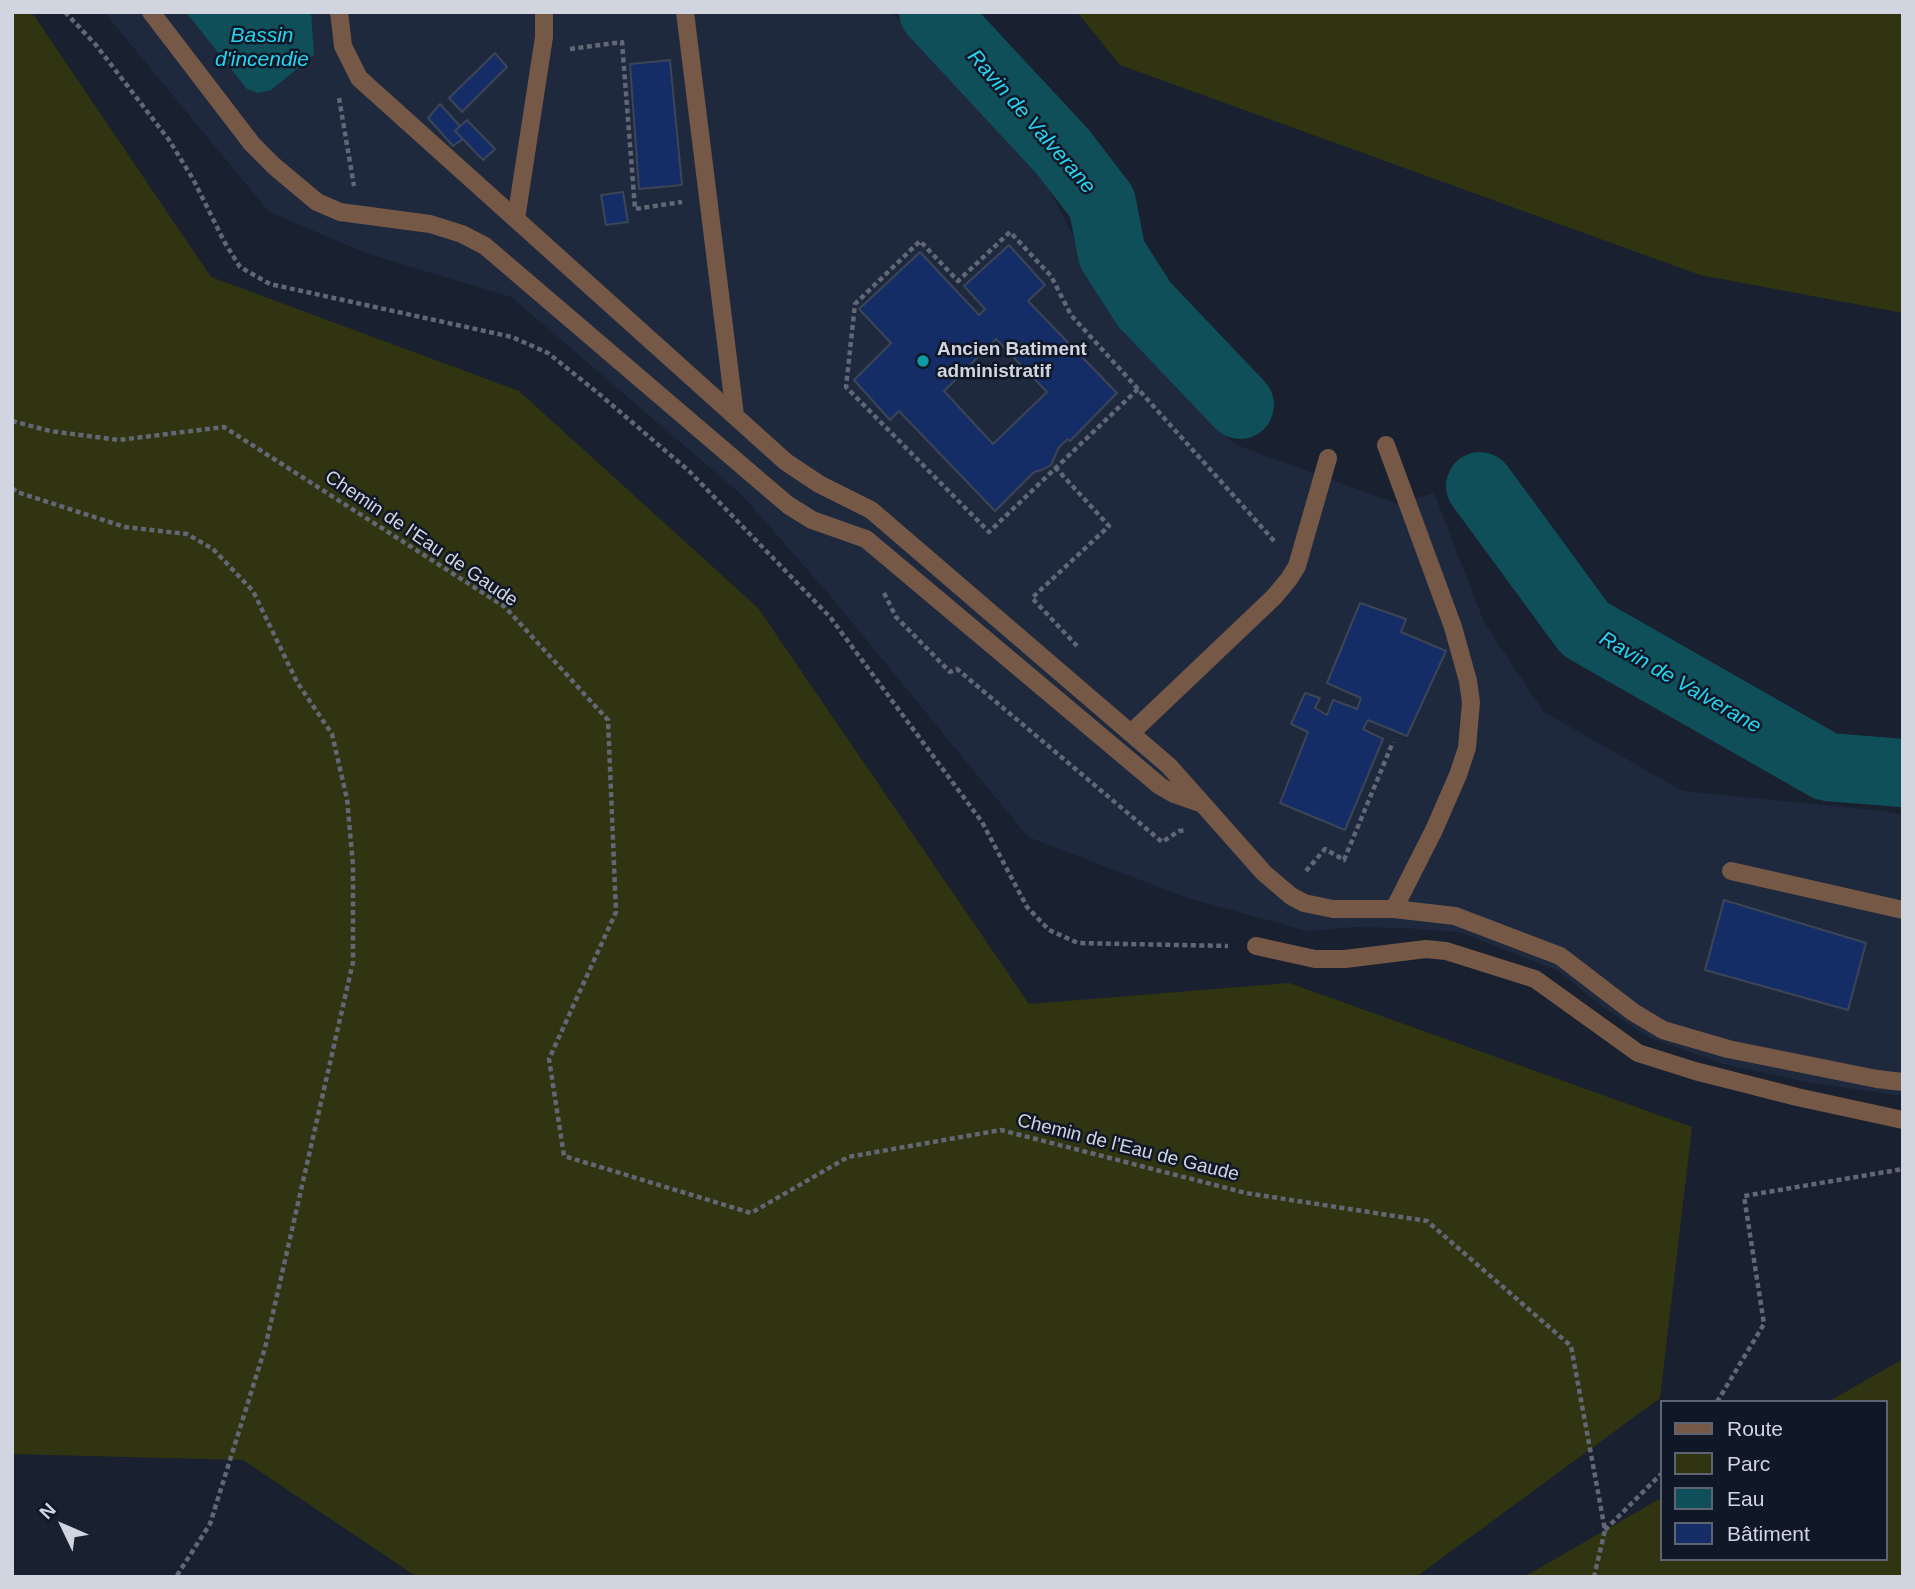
<!DOCTYPE html>
<meta charset="utf-8">
<style>
body{margin:0}
#map{position:relative;width:1915px;height:1589px;overflow:hidden;background:#192030;font-family:Arial,sans-serif}
canvas{display:block}
.frame{position:absolute;inset:0;border:14px solid #d0d5e0;pointer-events:none}
.legend{position:absolute;left:1660px;top:1400px;width:228px;height:161px;box-sizing:border-box;background:#101726;border:2px solid #5d6370;margin:0;padding:9px 12px;list-style:none;font-size:21px;color:#d0d5e0}
.legend li{display:flex;align-items:center;gap:14px;height:35px}
.legend b{width:35px;border:2px solid #5d6370}
.north{position:absolute;left:28px;top:1491px;width:70px;height:70px;-webkit-text-stroke:5px #101726;paint-order:stroke;rotate:314deg;font-size:19px;font-weight:700;line-height:28px;text-align:center;color:#d0d5e0}
.north::after{content:'';display:block;margin:auto;width:24px;height:32px;background:#d0d5e0;clip-path:polygon(50% 0,100% 100%,50% 72%,0 100%)}
</style>
<div id="map">
<canvas width="1915" height="1589"></canvas>
<div class="frame"></div>
<ul class="legend">
<li><b style="height:9px;background:#755846"></b>Route</li>
<li><b style="height:19px;background:#313410"></b>Parc</li>
<li><b style="height:19px;background:#0f4f5a"></b>Eau</li>
<li><b style="height:19px;background:#152d66"></b>Bâtiment</li>
</ul>
<div class="north">N</div>
</div>
<script>
const ctx = document.querySelector('canvas').getContext('2d');
ctx.lineJoin = 'round';
function fillPath(path, color) { ctx.fillStyle = color; ctx.fill(path, 'evenodd'); }
const toPath = rows => new Path2D(rows.map(r => 'M' + r).join(''));
function strokePath(path, color, width, dash) { ctx.strokeStyle = color; ctx.lineWidth = width; ctx.lineCap = dash ? 'butt' : 'round'; ctx.setLineDash(dash || []); ctx.stroke(path); }
function drawText(font, color, halo, rows, align = 'center') {
  ctx.font = font + ' Arial,sans-serif'; ctx.lineWidth = 5; ctx.setLineDash([]); ctx.textBaseline = 'middle'; ctx.strokeStyle = halo; ctx.fillStyle = color; for (const [text, x, y, turn = 0] of rows) {
    ctx.save(); ctx.translate(x, y); ctx.rotate((+turn || 0) * Math.PI / 180); ctx.textAlign = isNaN(turn) ? turn : align; if (halo) ctx.strokeText(text, 0, 0); ctx.fillText(text, 0, 0); ctx.restore();
  }
}
fillPath(toPath([
 [104,12,891,12,1034,161,1119,323,1234,444,1398,504,1434,493,1484,622,1544,712,1683,791,1885,811,1903,815,1903,1096,1812,1083,1723,1064,1650,1038,1604,1008,1558,971,1459,932,1403,928,1355,927,1307,931,1187,898,1028,837,832,598,743,496,511,297,368,254,269,212]
]), '#1e293e');
fillPath(toPath([
 [12,12,30,12,35,17,211,277,519,391,758,608,1029,1004,1289,983,1692,1127,1660,1398,1416,1577,417,1577,243,1460,12,1454],
 [1077,12,1903,12,1903,313,1700,275,1120,65],
 [1903,1359,1903,1577,1524,1577,1661,1498,1661,1559,1885,1559,1885,1402,1828,1402]
]), '#313410');
fillPath(toPath([
 [186,12,311,12,314,55,271,90,258,93,247,89]
]), '#0f4f5a');
strokePath(toPath([
 [933,12,1063,152,1102,203,1112,254,1144,304,1240,405],
 [1480,486,1585,629,1827,767,1903,773]
]), '#0f4f5a', 68);
const building = toPath([
 [495,53,507,67,462,112,449,98,495,53],
 [670,60,682,185,639,189,630,64,670,60],
 [440,104,460,126,455,131,463,139,453,146,428,118,440,104],
 [467,120,495,149,483,160,455,131,467,120],
 [623,192,628,222,606,225,601,195,623,192],
 [1009,245,1045,285,1028,301,1117,393,1070,441,1068,439,1059,447,1051,465,1042,470,1034,472,995,511,899,411,890,420,854,380,891,343,859,309,920,252,979,315,985,309,964,286,1009,245],
 [996,339,1047,392,993,444,944,391,996,339],
 [1360,603,1406,619,1401,632,1446,651,1407,736,1368,720,1363,729,1383,739,1345,830,1280,803,1308,732,1291,724,1305,693,1320,698,1315,708,1327,715,1333,700,1357,709,1361,698,1327,683,1360,603],
 [1724,900,1866,943,1848,1010,1705,970,1724,900]
]);
fillPath(building, '#152d66');
strokePath(building, '#3c4556', 2);
strokePath(toPath([
 [65,12,96,45,169,140,193,179,225,243,240,267,270,284,512,337,548,353,598,393,689,471,830,617,982,822,1027,907,1049,930,1078,943,1228,946],
 [570,49,622,42,635,209,682,202],
 [339,98,354,186],
 [1138,389,989,532,846,387,855,304,920,241,958,281,1010,232,1051,276,1071,315,1138,389,1217,477,1275,542],
 [12,421,50,431,119,440,224,427,505,607,608,720,616,912,549,1059,564,1156,751,1213,848,1157,1001,1130,1246,1193,1427,1221,1571,1346,1605,1530,1594,1577],
 [1055,467,1109,526,1032,598,1077,646],
 [12,488,17,492,125,527,187,534,213,549,253,591,297,682,332,734,347,799,353,865,353,962,265,1348,210,1524,176,1577],
 [884,593,896,617,950,672,957,669,1162,842,1179,831,1187,830],
 [1306,871,1325,849,1344,860,1393,742],
 [1717,1402,1764,1324,1744,1196,1903,1169],
 [1605,1530,1661,1474]
]), '#616775', 4.5, [5, 3.5]);
strokePath(toPath([
 [151,12,252,144,274,166,317,202,340,212,430,224,462,234,485,246,788,505,812,520,866,539,1160,786,1174,794,1200,803],
 [339,12,343,46,359,78,370,88,786,462,819,484,871,510,1169,766,1264,873,1291,896,1304,903,1333,909,1394,909,1455,916,1560,956,1633,1012,1663,1030,1728,1049,1877,1079,1903,1082],
 [685,12,735,415],
 [516,219,544,37,544,12],
 [1131,733,1274,597,1289,579,1297,566,1328,458],
 [1731,871,1903,910]
]), '#755846', 18);
strokePath(toPath([
 [1386,445,1453,627,1468,681,1471,702,1467,748,1458,775,1434,830,1394,909],
 [1256,946,1315,959,1345,959,1426,949,1446,951,1535,979,1638,1053,1695,1071,1797,1097,1903,1120]
]), '#755846', 18);
for (const [x, y, r, color] of [
 [923,361,7,"#0f9aa8"]
]) { const dot = new Path2D(); dot.arc(x, y, r, 0, 2 * Math.PI); ctx.fillStyle = color; ctx.fill(dot); strokePath(dot, '#101726', 2.5); }
drawText('bold 19px', '#d0d5e0', '#101726', [
 ["Ancien Batiment",937,350],
 ["administratif",937,372]
], 'left');
drawText('19px', '#d0d5e0', '#101726', [
 ["Chemin de l'Eau de Gaude",421,539,34],
 ["Chemin de l'Eau de Gaude",1128,1148,14]
]);
drawText('italic 21px', '#23d6f1', '#101726', [
 ["Bassin",262,36],
 ["d'incendie",262,60],
 ["Ravin de Valverane",1031,122,49],
 ["Ravin de Valverane",1680,683,30]
]);
</script>
